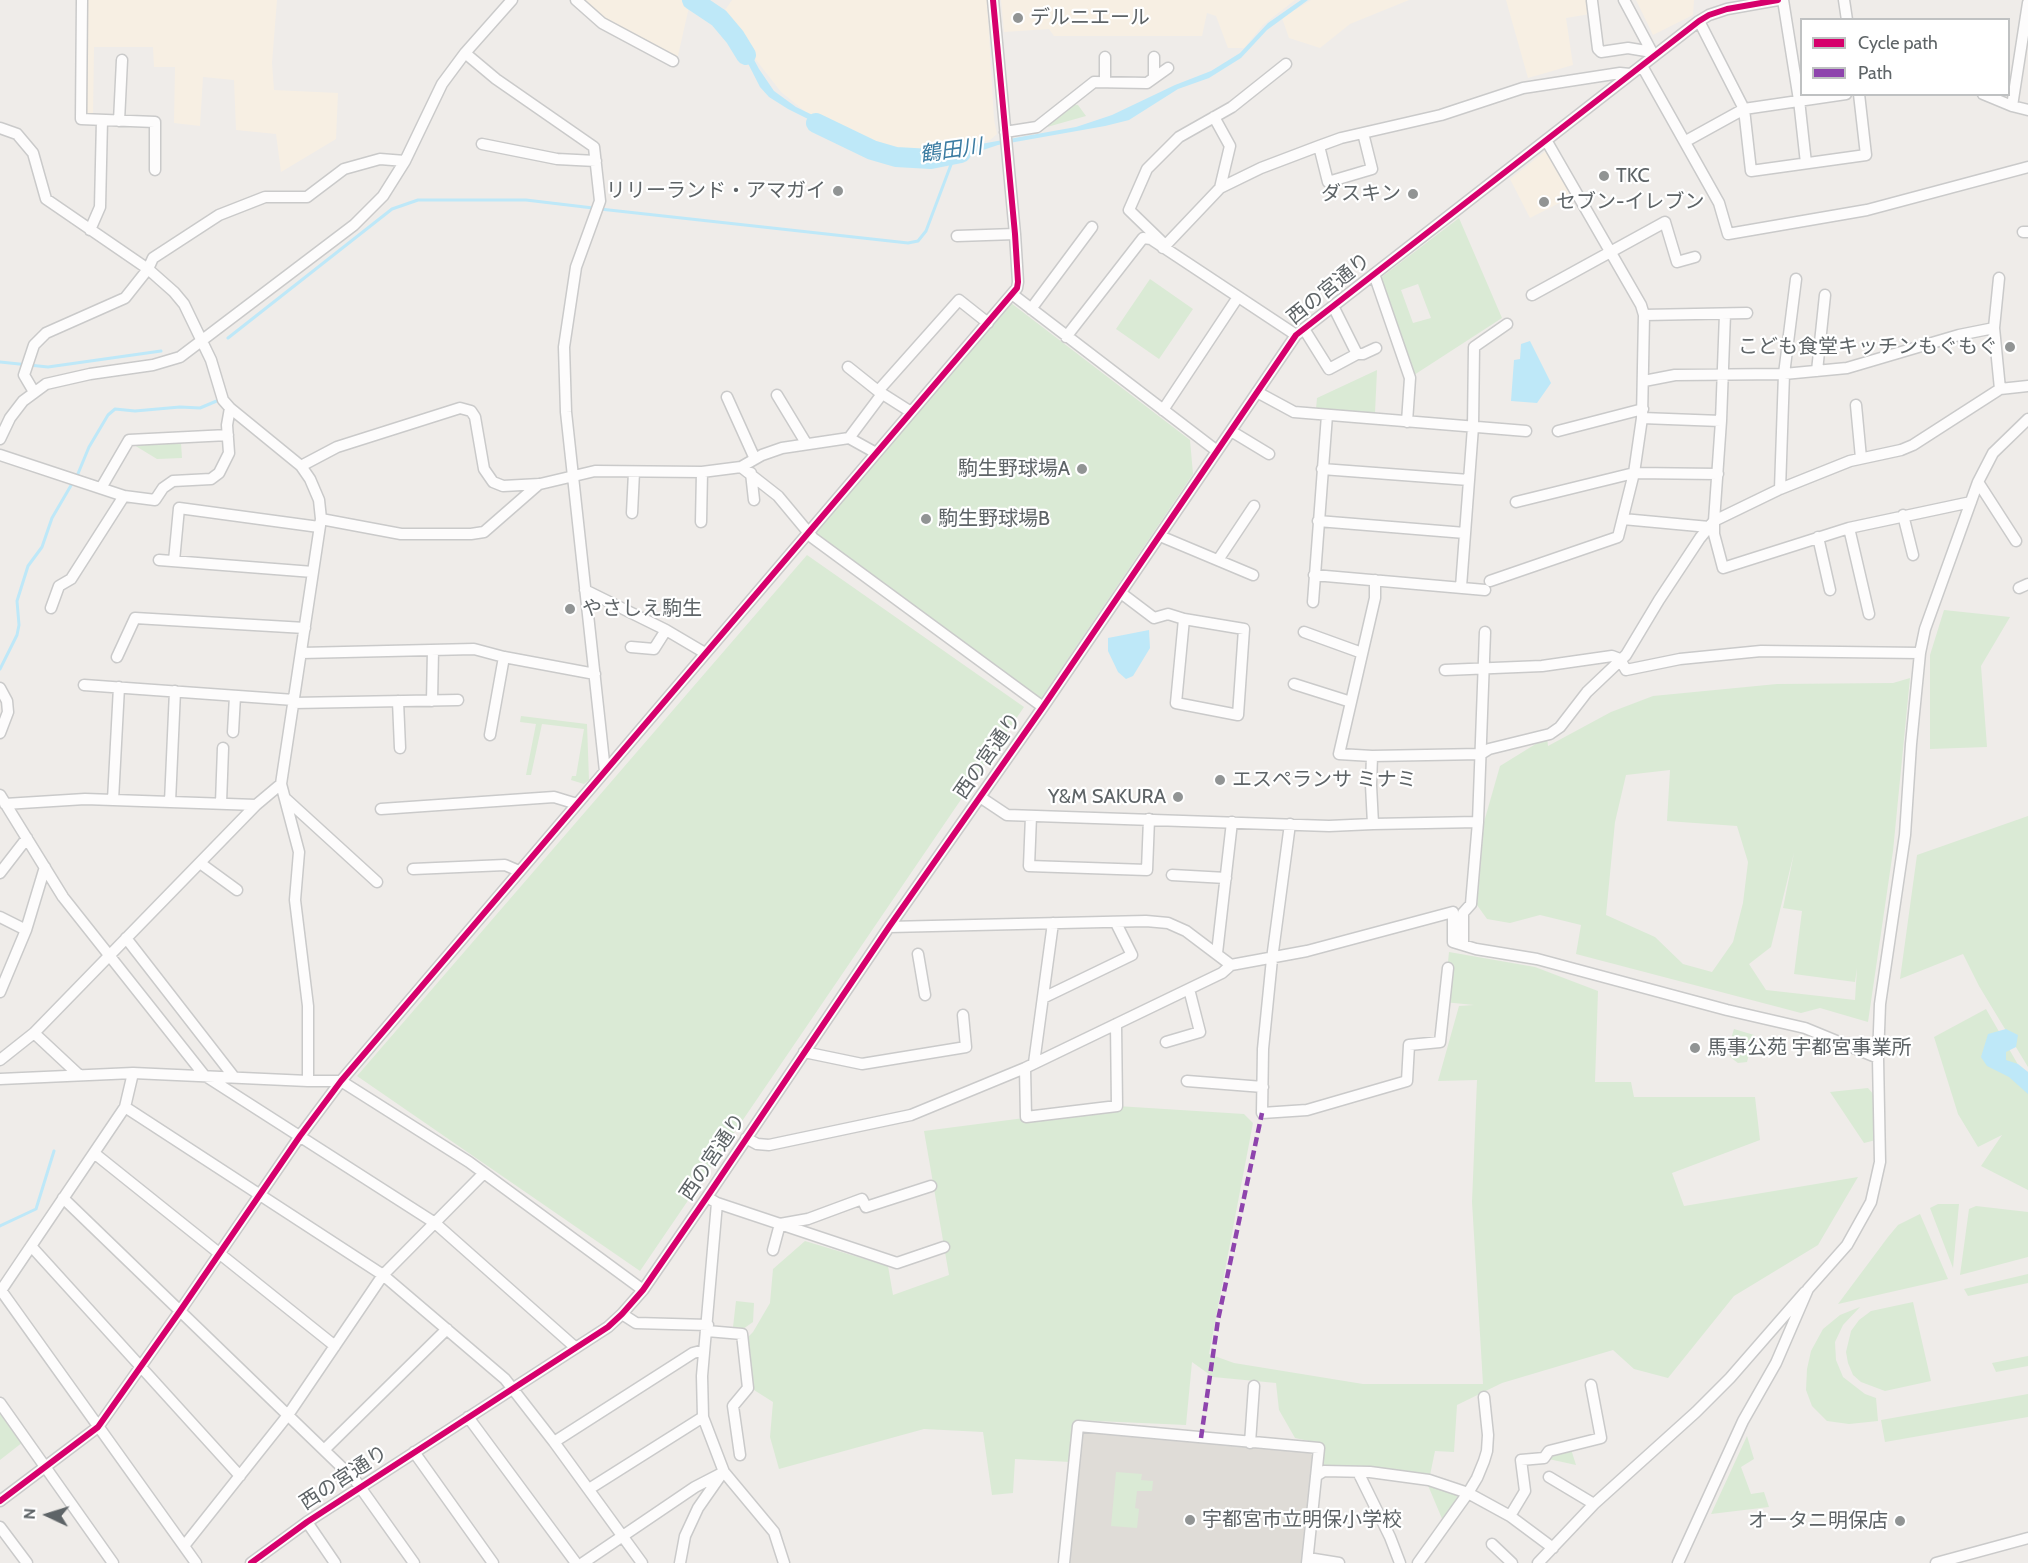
<!DOCTYPE html>
<meta charset="utf-8">
<style>
body{margin:0}
#map{position:relative;width:2028px;height:1563px;overflow:hidden;background:#efece9;font-family:Cabin,sans-serif}
canvas{display:block}
.legend{position:absolute;left:1800px;top:18px;width:210px;height:78px;box-sizing:border-box;background:#fff;border:2px solid #bfc1c2;margin:0;padding:8px 10px;list-style:none;font-size:18px;color:#5e6467}
.legend li{display:flex;align-items:center;gap:12px;height:30px}
.legend b{width:30px;border:2px solid #bfc1c2}
.north{position:absolute;left:18px;top:1485px;width:60px;height:60px;-webkit-text-stroke:4px #fff;paint-order:stroke;rotate:274deg;font-size:16px;font-weight:700;line-height:24px;text-align:center;color:#5e6467}
.north::after{content:'';display:block;margin:auto;width:21px;height:27px;background:#5e6467;clip-path:polygon(50% 0,100% 100%,50% 72%,0 100%)}
</style>
<div id="map">
<canvas width="2028" height="1563"></canvas>
<ul class="legend">
<li><b style="height:8px;background:#d6006c"></b>Cycle path</li>
<li><b style="height:8px;background:#8e44ad"></b>Path</li>
</ul>
<div class="north">N</div>
</div>
<script>
const ctx = document.querySelector('canvas').getContext('2d');
ctx.lineJoin = 'round';
function fillPath(path, color) { ctx.fillStyle = color; ctx.fill(path, 'evenodd'); }
const toPath = rows => new Path2D(rows.map(r => 'M' + r).join(''));
function strokePath(path, color, width, dash) { ctx.strokeStyle = color; ctx.lineWidth = width; ctx.lineCap = dash ? 'butt' : 'round'; ctx.setLineDash(dash || []); ctx.stroke(path); }
function drawText(font, color, halo, rows, align = 'center') {
  ctx.font = font + ' Cabin,"Noto Sans JP",sans-serif'; ctx.lineWidth = 4.5; ctx.setLineDash([]); ctx.textBaseline = 'middle'; ctx.strokeStyle = halo; ctx.fillStyle = color; for (const [text, x, y, turn = 0] of rows) {
    ctx.save(); ctx.translate(x, y); ctx.rotate((+turn || 0) * Math.PI / 180); ctx.textAlign = isNaN(turn) ? turn : align; if (halo) ctx.strokeText(text, 0, 0); ctx.fillText(text, 0, 0); ctx.restore();
  }
}
fillPath(toPath([
 [87,0,277,0,272,63,274,90,338,93,336,139,281,172,276,134,236,130,234,80,203,77,200,126,174,123,175,67,154,67,153,47,94,47,93,117,84,116],
 [579,0,681,0,689,7,677,60,603,21],
 [732,0,987,0,994,119,997,134,990,140,924,152,905,152,882,147,807,113,781,92,750,52,734,22,725,10],
 [1001,0,1295,0,1263,25,1244,48,1228,48,1216,16,1207,13,1202,36,1054,36,1049,29,1004,32],
 [1311,0,1409,0,1350,24,1320,48,1289,38,1282,18],
 [1506,0,1588,0,1590,14,1566,18,1573,65,1528,78],
 [1636,0,1694,0,1693,15,1653,35],
 [1547,150,1573,196,1530,218,1510,179]
]), '#f7efe3');
fillPath(toPath([
 [1081,1431,1308,1451,1314,1457,1304,1563,1068,1563]
]), '#dfdcd7');
fillPath(toPath([
 [1072,104,1078,105,1086,116,1047,127],
 [1459,218,1502,318,1414,375,1379,279],
 [1418,284,1431,318,1413,323,1401,290],
 [1150,279,1193,309,1159,359,1116,329],
 [1011,303,1190,440,1193,474,1040,700,813,533],
 [1377,370,1375,413,1316,409,1317,398],
 [181,443,182,458,157,459,134,445],
 [807,555,1024,707,640,1271,357,1076],
 [1944,610,2010,617,1981,666,1987,747,1930,749,1930,655],
 [1910,678,1893,851,1868,1022,1820,1008,1801,1013,1576,954,1581,925,1540,915,1510,923,1487,919,1477,905,1484,822,1500,766,1547,737,1548,746,1611,712,1653,696,1777,684,1893,683],
 [1670,770,1667,821,1737,826,1748,862,1743,903,1733,942,1712,972,1683,964,1655,937,1606,915,1615,822,1626,775],
 [1794,853,1783,908,1802,911,1794,974,1855,982,1857,968,1855,1000,1766,990,1749,964,1771,947],
 [521,716,587,724,589,780,584,784,571,780,572,776,576,776,584,729,542,724,531,775,526,775,536,724,520,722],
 [2028,816,2028,1067,1979,986,1963,954,1900,979,1917,855],
 [1449,952,1535,967,1598,991,1595,1082,1631,1082,1634,1097,1755,1097,1760,1140,1672,1173,1684,1206,1858,1177,1818,1245,1734,1296,1668,1378,1634,1369,1613,1350,1502,1383,1457,1405,1454,1452,1435,1451,1429,1480,1324,1471,1323,1444,1295,1438,1279,1410,1276,1383,1213,1377,1192,1362,1186,1425,1075,1420,1070,1462,1015,1459,1013,1493,992,1495,983,1432,924,1429,779,1469,770,1437,773,1402,754,1390,744,1341,753,1332,770,1303,773,1269,805,1241,888,1266,893,1295,949,1275,924,1131,1117,1106,1244,1114,1253,1123,1209,1354,1234,1363,1363,1384,1483,1384,1472,1202,1477,1080,1438,1081,1459,1006,1474,1005,1444,1002],
 [1986,1009,2028,1082,2028,1190,1981,1166,2002,1135,1978,1147,1958,1114,1934,1037],
 [1734,1029,1754,1035,1747,1062,1738,1063,1730,1057,1728,1049],
 [1868,1088,1875,1096,1876,1140,1864,1143,1830,1092],
 [1938,1204,1959,1204,1953,1268,1930,1208],
 [1976,1206,2028,1212,2028,1257,1960,1275,1969,1209],
 [1920,1214,1948,1279,1838,1304,1888,1237,1898,1225],
 [2028,1274,2028,1283,1968,1296,1964,1289],
 [736,1301,754,1303,753,1322,743,1329,733,1327],
 [1913,1302,1931,1381,1885,1391,1861,1382,1853,1375,1848,1363,1846,1352,1851,1331,1859,1320,1871,1311],
 [1860,1307,1843,1325,1835,1342,1836,1360,1843,1377,1865,1394,1876,1398,1878,1421,1849,1424,1827,1421,1812,1406,1806,1390,1807,1369,1811,1351,1823,1329,1840,1315],
 [2028,1356,2028,1366,1996,1372,1992,1363],
 [2028,1394,2028,1417,1885,1442,1881,1420],
 [3,1412,23,1442,0,1460,0,1414],
 [1747,1436,1754,1459,1741,1467,1751,1494,1764,1492,1769,1507,1711,1514],
 [1570,1446,1576,1465,1544,1458],
 [1116,1472,1142,1474,1141,1480,1153,1481,1152,1491,1137,1491,1135,1508,1139,1509,1137,1528,1111,1526],
 [1427,1483,1456,1492,1458,1499,1443,1521]
]), '#daead5');
fillPath(toPath([
 [690,0,699,0,722,11,733,20,759,69,774,91,796,107,889,152,919,155,1076,127,1112,115,1175,85,1211,71,1240,53,1268,23,1301,0,1308,0,1267,30,1241,58,1209,78,1178,89,1129,120,1105,126,998,145,980,151,918,160,894,159,882,156,788,109,769,97,760,87,727,22],
 [1530,341,1551,383,1537,403,1511,401,1514,360,1520,359,1521,344],
 [1149,630,1150,648,1133,676,1126,679,1118,672,1108,651,1108,638],
 [2006,1029,2018,1035,2016,1047,2006,1052,2006,1060,2018,1064,2028,1072,2028,1094,2009,1077,1987,1066,1981,1057,1988,1034]
]), '#bee8f8');
strokePath(toPath([
 [600,209,908,243,918,241,926,231,955,154],
 [228,338,392,209,418,200,526,200,593,208],
 [0,362,48,367,161,351],
 [77,476,89,447,108,415,115,409,135,411,180,407,200,408,219,400,218,399],
 [0,669,17,635,19,625,17,601,28,566,42,547,52,518,73,482],
 [0,1226,36,1209,54,1151]
]), '#bee8f8', 3);
strokePath(toPath([
 [692,0,719,18,735,37,746,55],
 [816,123,872,150,896,157,931,159,961,153]
]), '#bee8f8', 20);
const minor = toPath([
 [82,0,81,119,155,122,155,170],
 [576,0,602,23,673,61],
 [1624,0,1654,56],
 [1783,0,1799,100,1806,163],
 [1844,0,1847,20],
 [1592,1,1598,49,1601,52,1628,48,1652,52],
 [1699,21,1744,109,1751,171,1866,155,1859,94],
 [465,53,496,79,594,147,600,201,576,267,564,347,566,412,605,771],
 [1105,57,1105,82],
 [1642,66,1719,203,1728,234,1867,210,2028,167],
 [1154,78,1154,57],
 [1983,94,2012,106,2028,110],
 [2012,106,2028,3],
 [1214,117,1230,146,1220,188],
 [119,121,122,60],
 [0,128,17,134,33,153,46,199,148,269,174,292,184,304,211,360,223,400,230,408,301,466,310,479,319,500,321,519,281,784,299,852,295,900,308,1006,308,1081],
 [1005,132,1037,127,1094,82,1147,83,1168,68],
 [1686,141,1744,109,1846,94],
 [482,144,557,159,596,161],
 [1319,146,1328,182,1372,169,1363,133],
 [90,230,100,207,102,120],
 [2023,232,2028,232],
 [957,236,1015,234],
 [1161,241,1129,210,1147,169,1179,137,1232,107,1286,64],
 [1163,248,1220,188,1261,168,1319,146,1341,138,1441,115,1523,88,1620,73,1630,74],
 [1374,274,1410,378,1407,422],
 [1999,278,1994,328,2000,389],
 [1012,294,1217,451],
 [1532,295,1665,222,1677,262,1695,257],
 [1031,309,1092,227],
 [1725,314,1721,421,1714,521,1714,534,1723,568,1849,528,1971,502],
 [1644,315,1747,313],
 [1304,329,1329,369,1357,354,1333,306],
 [1066,337,1143,238,1151,239,1296,335],
 [1357,354,1363,354,1376,348],
 [848,367,878,391,911,412],
 [1817,371,1825,295],
 [1644,381,1675,375,1784,374,1847,368,1959,335,1994,328],
 [878,391,959,300,988,323],
 [34,392,24,375,34,345,46,333,125,298,148,269,153,258,219,215,265,197,307,197,344,169,380,159,405,161],
 [1257,392,1294,412,1526,431],
 [777,395,806,443],
 [727,397,755,459],
 [1856,405,1861,458],
 [1163,410,1238,297],
 [1642,418,1721,421],
 [1231,431,1269,454],
 [1558,431,1643,409],
 [849,438,882,394],
 [0,439,10,418,23,401,46,384,90,374,153,365,180,357,354,225,383,196,405,161,442,84,465,53,512,0],
 [0,455,124,496,155,500,163,488,173,481,211,479,219,473,229,453,227,425,230,408],
 [301,466,337,447,460,408,471,411,475,417,484,469,493,482,503,486,540,484,595,471,702,472,741,467,778,496,813,538,1043,707],
 [741,467,762,455,782,448,849,438,876,453],
 [1322,469,1469,480],
 [751,473,754,500],
 [1978,482,2016,541],
 [101,488,129,440,228,435],
 [1780,489,1784,374,1796,279],
 [1516,502,1634,473,1718,474],
 [632,513,634,472],
 [1903,515,1913,555],
 [321,519,401,534,471,534,484,532,539,484],
 [1623,519,1709,527],
 [1318,521,1465,533],
 [701,522,702,472],
 [1849,528,1869,614],
 [1160,536,1253,575],
 [1818,537,1830,590],
 [159,560,313,572],
 [1218,560,1254,506],
 [174,561,179,508,319,527],
 [1314,575,1485,590],
 [1490,581,1618,537,1634,473,1642,418,1644,315,1641,305,1546,140],
 [1461,587,1473,427,1474,347,1507,324],
 [2019,588,2028,584],
 [585,590,666,630,705,653],
 [1121,593,1154,618,1168,614,1184,619,1176,703,1238,715,1244,629,1184,619],
 [1313,602,1327,415],
 [51,608,59,586,71,579,124,496],
 [1304,632,1362,653],
 [631,647,654,649,666,630],
 [301,653,474,649,504,657,595,674],
 [117,657,135,618,305,628],
 [1445,670,1542,666,1612,656,1620,659,1626,670,1680,659,1761,651,1920,653],
 [1294,684,1351,702],
 [84,685,294,700],
 [0,688,7,701,8,712,0,733],
 [398,701,400,748],
 [432,701,433,650],
 [293,703,458,700],
 [233,732,235,696],
 [490,735,504,657],
 [1372,756,1339,754,1375,598,1375,580],
 [0,795,63,897,204,1075,435,1223,576,1348],
 [980,797,1007,815,1329,826,1373,824,1371,785,1372,756,1481,754,1489,749,1550,734,1560,727,1587,692,1626,655,1659,600,1700,538,1714,521,1780,489,1850,461,1901,450,1913,445,2000,389,2028,386],
 [286,799,377,882],
 [113,800,119,687],
 [170,802,175,691],
 [221,803,223,748],
 [5,804,85,799,256,805],
 [381,809,554,797,577,804],
 [1031,816,1029,866,1147,870,1149,819],
 [1290,824,1272,959,1263,1049,1262,1113,1307,1110,1407,1081,1409,1045,1440,1042,1448,968],
 [1373,824,1478,822],
 [200,863,237,890],
 [413,869,505,865,519,871],
 [0,873,27,838],
 [1172,875,1226,878],
 [0,917,26,930],
 [889,927,1146,921,1168,923,1186,931,1231,965],
 [126,938,234,1077],
 [1463,945,1463,913,1471,904,1478,822,1485,632],
 [1217,953,1232,822],
 [918,954,925,995],
 [0,992,26,930,45,867],
 [1043,998,1132,955,1116,923],
 [34,1033,79,1075],
 [1166,1042,1200,1032,1189,989],
 [804,1052,862,1064,966,1047,963,1015],
 [0,1060,34,1033,256,805,281,784],
 [1034,1063,1053,923],
 [1025,1068,1026,1117,1117,1106,1116,1024],
 [0,1079,133,1073,308,1081,341,1081,469,1162,643,1290],
 [1187,1081,1263,1087],
 [125,1107,383,1275,505,1379,554,1442,642,1563],
 [746,1138,757,1144,769,1145,911,1115,1025,1068,1222,973,1231,965,1307,951,1453,912,1453,942,1476,949,1537,959,1727,1010,1805,1028,1878,1058],
 [94,1153,335,1346],
 [707,1197,717,1203,702,1376,703,1417,724,1472,774,1532,784,1563],
 [63,1198,355,1480,414,1563],
 [717,1203,897,1263,944,1247],
 [31,1246,240,1476],
 [773,1250,780,1224,808,1219,862,1199,866,1207,931,1186],
 [0,1289,196,1563],
 [0,1292,125,1107,133,1073],
 [622,1314,636,1323,708,1325],
 [707,1331,742,1334,748,1388,733,1406,740,1455],
 [0,1403,113,1563],
 [468,1417,576,1563],
 [554,1442,693,1353,704,1350],
 [1250,1443,1254,1386],
 [324,1450,447,1329],
 [414,1452,493,1563],
 [1358,1472,1390,1537,1400,1563],
 [1316,1476,1324,1471,1370,1472,1429,1480,1468,1493,1510,1516],
 [1549,1477,1594,1504],
 [589,1489,703,1417],
 [0,1501,98,1427,180,1311,300,1136,341,1081,1017,288,1018,282,1015,234,993,0],
 [307,1522,335,1563],
 [0,1527,27,1563],
 [1492,1544,1512,1563],
 [184,1546,288,1415,383,1275,484,1173],
 [1553,1548,1510,1516,1525,1491,1521,1460,1544,1458,1549,1451,1601,1438,1591,1385],
 [1308,1558,1339,1563],
 [251,1563,307,1522,608,1327,622,1314,643,1290,707,1197,889,927,1043,707,1296,335,1699,21,1709,15,1727,9,1778,0],
 [583,1563,695,1487,724,1472],
 [680,1563,685,1536,698,1508,721,1475],
 [1064,1563,1078,1426,1319,1448,1307,1563],
 [1418,1563,1468,1493,1477,1478,1484,1461,1487,1451,1488,1435,1484,1397],
 [1538,1563,1594,1504,1696,1412,1730,1378,1805,1292],
 [1678,1563,1743,1421,1776,1363,1808,1289,1847,1245,1871,1202,1880,1162,1878,1058,1880,1004,1905,835,1911,744,1920,653,1925,629,1978,482,1993,453,2028,419],
 [1936,1563,2028,1538]
]);
strokePath(minor, '#cacaca', 13);
strokePath(minor, '#fdfcfc', 10);
strokePath(toPath([
 [1201,1438,1218,1320,1262,1113]
]), '#8e44ad', 4.5, [9, 4.5]);
strokePath(toPath([
 [0,1501,98,1427,180,1311,300,1136,341,1081,1017,288,1018,282,1015,234,993,0],
 [251,1563,307,1522,608,1327,622,1314,643,1290,707,1197,889,927,1043,707,1296,335,1699,21,1709,15,1727,9,1778,0]
]), '#d6006c', 6);
for (const [x, y, r, color] of [
 [1018,18,6,"#919494"],
 [1604,176,6,"#919494"],
 [838,191,6,"#919494"],
 [1413,194,6,"#919494"],
 [1544,202,6,"#919494"],
 [2010,347,6,"#919494"],
 [1082,469,6,"#919494"],
 [926,519,6,"#919494"],
 [570,609,6,"#919494"],
 [1220,780,6,"#919494"],
 [1178,797,6,"#919494"],
 [1695,1048,6,"#919494"],
 [1190,1520,6,"#919494"],
 [1900,1521,6,"#919494"]
]) { const dot = new Path2D(); dot.arc(x, y, r, 0, 2 * Math.PI); ctx.fillStyle = color; ctx.fill(dot); strokePath(dot, '#fff', 2); }
drawText('20px', '#5e6467', '#fff', [
 ["デルニエール",1030,18],
 ["TKC",1616,176],
 ["リリーランド・アマガイ",826,191,"right"],
 ["ダスキン",1401,194,"right"],
 ["セブン-イレブン",1556,202],
 ["こども食堂キッチンもぐもぐ",1998,347,"right"],
 ["駒生野球場A",1070,469,"right"],
 ["駒生野球場B",938,519],
 ["やさしえ駒生",582,609],
 ["エスペランサ ミナミ",1232,780],
 ["Y&M SAKURA",1166,797,"right"],
 ["馬事公苑 宇都宮事業所",1707,1048],
 ["宇都宮市立明保小学校",1202,1520],
 ["オータニ明保店",1888,1521,"right"]
], 'left');
drawText('20px', '#5e6467', '#fff', [
 ["西の宮通り",1329,289,-39],
 ["西の宮通り",988,756,-55],
 ["西の宮通り",713,1157,-56],
 ["西の宮通り",344,1478,-33]
]);
drawText('italic 21px', '#3c7ca2', '#fff', [
 ["鶴田川",951,151,-8]
]);
</script>
